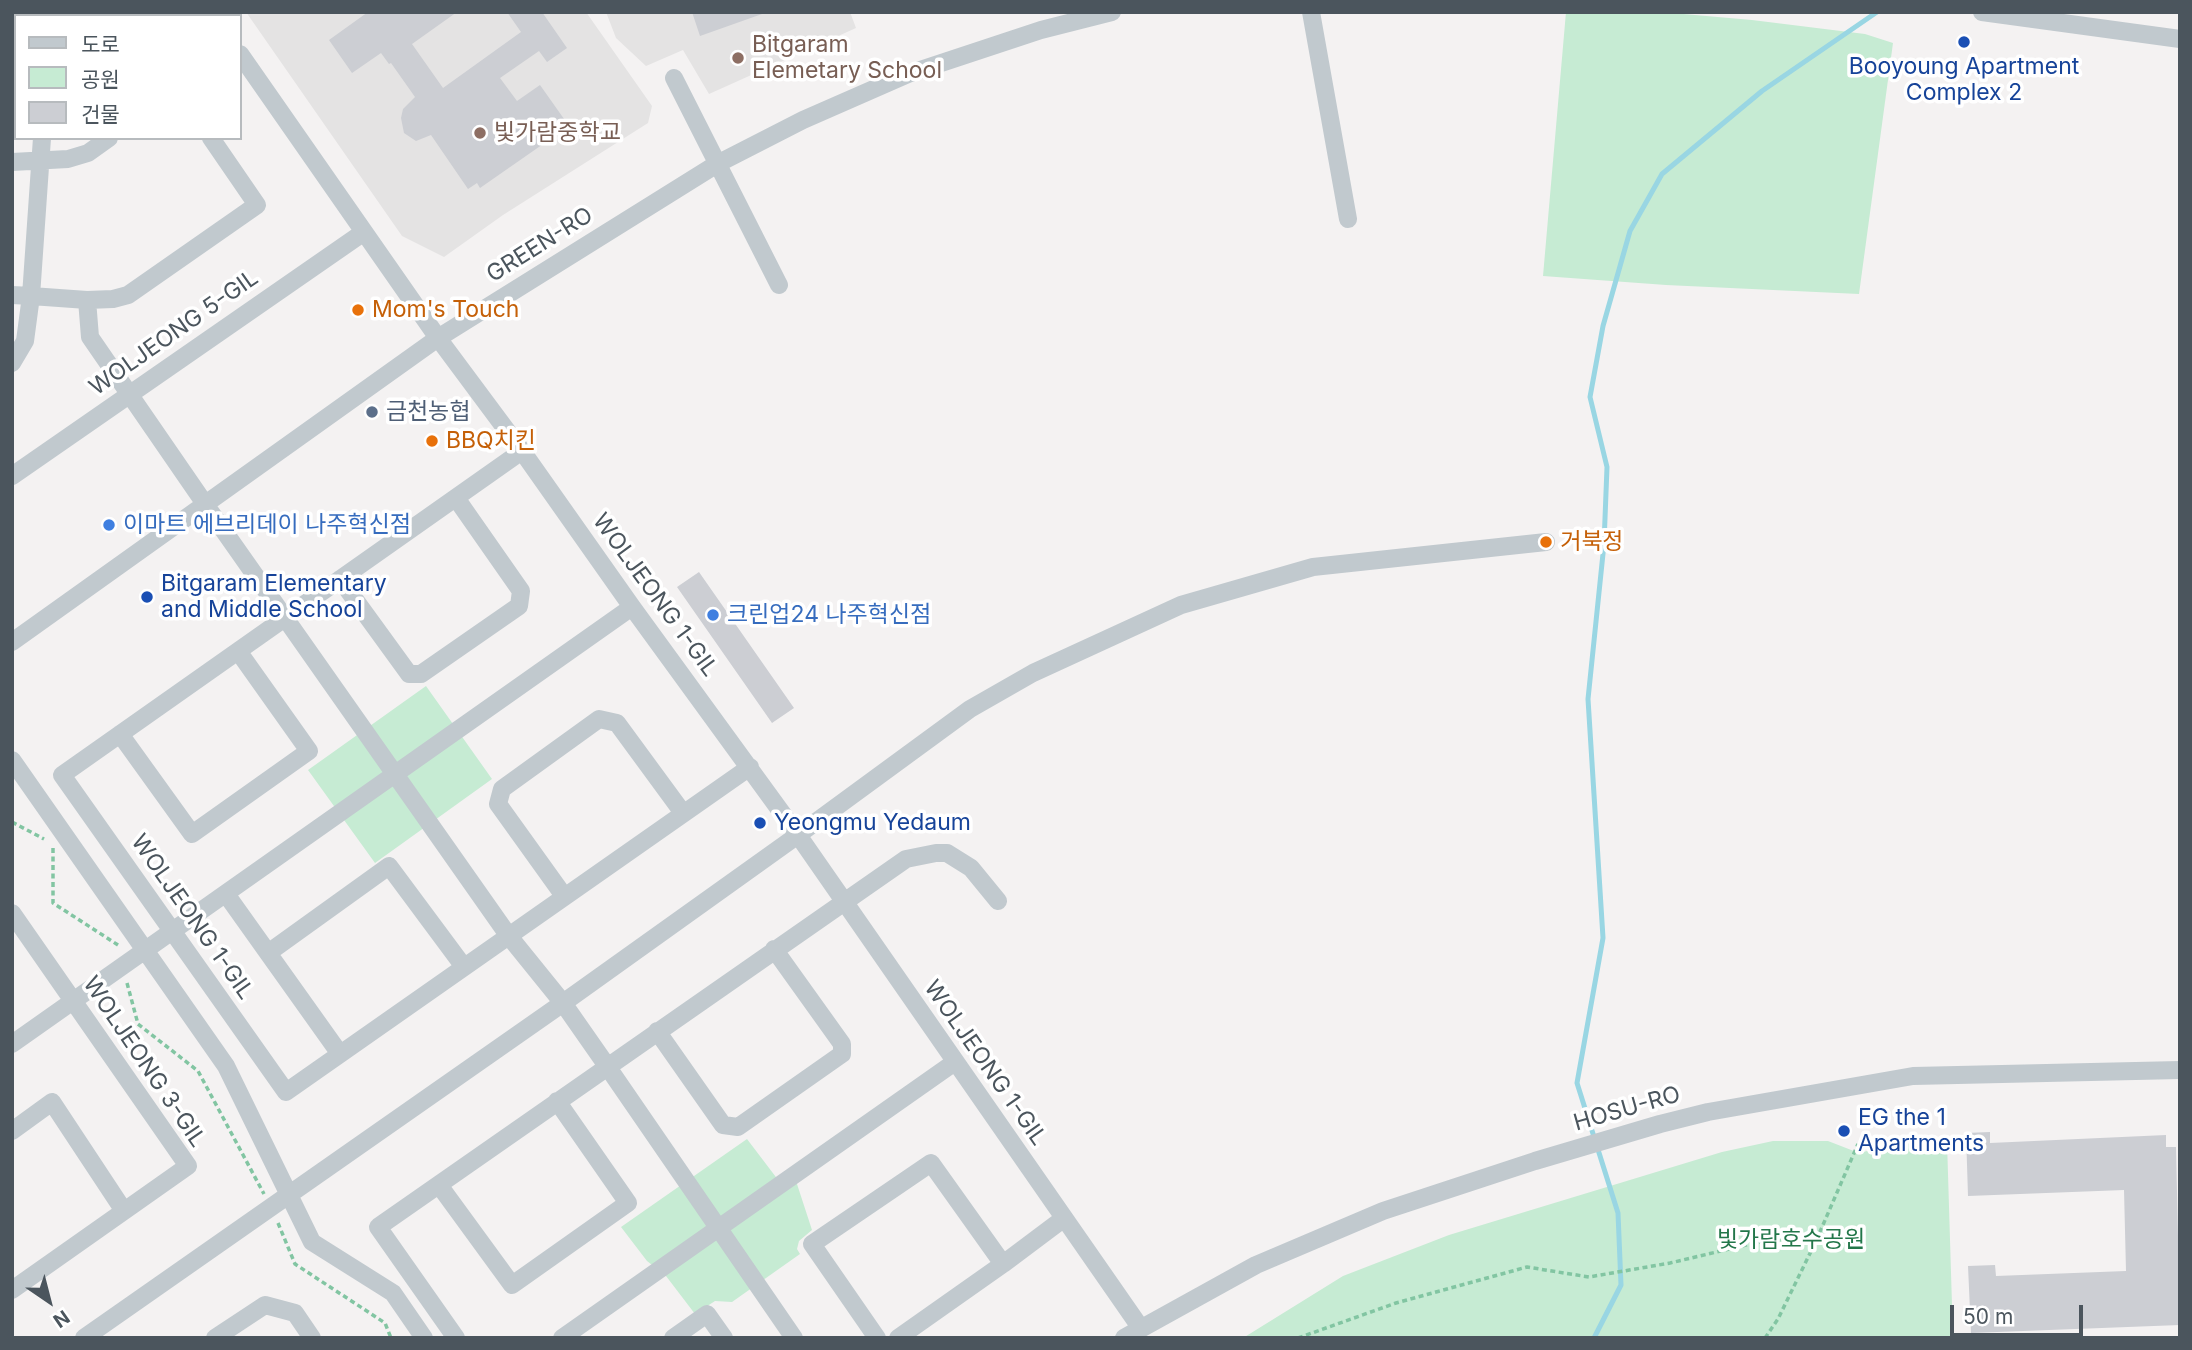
<!DOCTYPE html>
<meta charset="utf-8">
<style>
body{margin:0}
#map{position:relative;width:2192px;height:1350px;overflow:hidden;background:#f4f2f2;font-family:Inter,"Noto Sans KR",sans-serif}
canvas{display:block}
.frame{position:absolute;inset:0;border:14px solid #4b555d;pointer-events:none}
.legend{position:absolute;left:14px;top:14px;width:228px;height:126px;box-sizing:border-box;background:#fff;border:2px solid #b7bbbe;margin:0;padding:9px 12px;list-style:none;font-size:21px;color:#4b555d}
.legend li{display:flex;align-items:center;gap:14px;height:35px}
.legend b{width:35px;border:2px solid #b7bbbe}
.north{position:absolute;left:14px;top:1266px;width:70px;height:70px;-webkit-text-stroke:5px #fff;paint-order:stroke;rotate:145deg;font-size:19px;font-weight:700;line-height:28px;text-align:center;color:#4b555d}
.north::after{content:'';display:block;margin:auto;width:24px;height:32px;background:#4b555d;clip-path:polygon(50% 0,100% 100%,50% 72%,0 100%)}
.scale{position:absolute;left:1950px;top:1305px;width:133px;height:32px;box-sizing:border-box;border:4px solid #4b555d;border-top:0;padding-left:9px;font-size:21px;line-height:24px;white-space:nowrap;color:#4b555d;-webkit-text-stroke:5px #fff;paint-order:stroke}
</style>
<div id="map">
<canvas width="2192" height="1350"></canvas>
<div class="frame"></div>
<ul class="legend">
<li><b style="height:9px;background:#c1c9ce"></b>도로</li>
<li><b style="height:19px;background:#c6ebd3"></b>공원</li>
<li><b style="height:19px;background:#ccced3"></b>건물</li>
</ul>
<div class="north">N</div>
<div class="scale">50 m</div>
</div>
<script>
const ctx = document.querySelector('canvas').getContext('2d');
ctx.lineJoin = 'round';
function fillPath(path, color) { ctx.fillStyle = color; ctx.fill(path, 'evenodd'); }
const toPath = rows => new Path2D(rows.map(r => 'M' + r).join(''));
function strokePath(path, color, width, dash) { ctx.strokeStyle = color; ctx.lineWidth = width; ctx.lineCap = dash ? 'butt' : 'round'; ctx.setLineDash(dash || []); ctx.stroke(path); }
function drawText(font, color, halo, rows, align = 'center') {
  ctx.font = font + ' Inter,"Noto Sans KR",sans-serif'; ctx.lineWidth = 7; ctx.setLineDash([]); ctx.textBaseline = 'middle'; ctx.strokeStyle = halo; ctx.fillStyle = color; for (const [text, x, y, turn = 0] of rows) {
    ctx.save(); ctx.translate(x, y); ctx.rotate((+turn || 0) * Math.PI / 180); ctx.textAlign = isNaN(turn) ? turn : align; if (halo) ctx.strokeText(text, 0, 0); ctx.fillText(text, 0, 0); ctx.restore();
  }
}
fillPath(toPath([
 [246,12,586,12,652,106,648,123,503,215,444,257,402,236],
 [606,12,850,12,856,28,709,94,683,50,646,66,616,38]
]), '#e4e3e3');
fillPath(toPath([
 [1566,12,1672,13,1752,20,1865,34,1893,43,1859,294,1666,285,1543,276],
 [426,686,492,779,375,863,308,770],
 [747,1139,785,1189,796,1181,812,1230,799,1241,797,1249,800,1254,732,1302,715,1301,695,1314,666,1276,647,1261,621,1227],
 [1773,1141,1828,1141,1859,1153,1907,1141,1947,1141,1953,1338,1243,1338,1343,1276,1449,1235,1722,1152]
]), '#c6ebd3');
strokePath(toPath([
 [1594,1338,1621,1285,1618,1213,1577,1083,1603,938,1588,699,1604,544,1607,467,1590,397,1603,326,1630,231,1662,174,1762,91,1877,12]
]), '#99d6e3', 5);
fillPath(toPath([
 [368,12,457,12,412,44,443,88,521,32,507,12,542,12,567,48,547,62,539,51,500,78,517,101,540,85,569,126,480,188,477,183,468,189,431,135,416,141,404,133,401,118,403,109,415,97,391,63,389,64,381,53,352,73,329,40],
 [692,12,762,12,762,14,700,36],
 [699,572,794,708,772,723,677,587],
 [1990,1132,1990,1143,2166,1135,2166,1147,2176,1147,2180,1325,1971,1333,1968,1266,1995,1265,1996,1276,2126,1271,2124,1190,1968,1196,1966,1133]
]), '#ccced3');
strokePath(toPath([
 [12,822,44,839],
 [53,848,53,903,118,945],
 [127,983,138,1024,198,1071,264,1194],
 [278,1223,295,1264,385,1323,391,1338],
 [1298,1338,1396,1303,1527,1267,1589,1277,1670,1263,1763,1241,1816,1241],
 [1765,1338,1778,1319,1816,1241,1858,1144]
]), '#82c5a2', 3.5, [5, 3.5]);
strokePath(toPath([
 [212,12,214,16],
 [1311,12,1348,219],
 [1982,12,2180,39],
 [80,16,83,12],
 [12,33,16,38],
 [240,54,438,338,522,451,632,607,798,835,1140,1327],
 [674,78,779,285],
 [12,162,68,159,88,153,109,138],
 [12,295,31,296,42,138],
 [87,300,90,337,205,504,508,935,563,1003,607,1066,794,1338],
 [12,363,25,341,31,296,87,300,113,299,128,295,257,205,211,138],
 [522,451,62,775,286,1092,750,767],
 [12,476,364,232],
 [340,579,409,674,421,674,519,606,521,591,456,498],
 [12,642,438,338,717,164,803,120,908,74,1041,30,1112,12],
 [120,734,192,834,309,751,238,651],
 [12,760,226,1066,312,1242,393,1293,424,1338],
 [226,894,340,1054],
 [564,896,498,804,502,789,599,719,617,723,683,813],
 [12,913,188,1166,12,1290],
 [268,953,389,866,464,967],
 [657,1031,723,1125,738,1127,842,1054,842,1044,774,949],
 [12,1044,632,607],
 [12,1131,52,1102,124,1211],
 [439,1185,512,1285,628,1203,557,1101],
 [84,1338,563,1003,798,835,970,709,1033,673,1181,605,1313,567,1546,542],
 [215,1338,265,1305,295,1313,312,1338],
 [456,1338,378,1227,906,859,936,853,947,853,971,868,998,901],
 [562,1338,955,1062],
 [673,1338,707,1314,724,1338],
 [877,1338,812,1244,931,1163,1003,1264],
 [898,1338,1003,1264,1063,1219],
 [1124,1338,1256,1265,1383,1211,1535,1161,1660,1124,1708,1112,1913,1076,2180,1070]
]), '#c1c9ce', 18);
for (const [x, y, r, color] of [
 [1964,42,7,"#1a4fb4"],
 [738,58,7,"#8d6e63"],
 [480,133,7,"#8d6e63"],
 [358,310,7,"#e8710a"],
 [372,412,7,"#5c6f8a"],
 [432,441,7,"#e8710a"],
 [109,525,7,"#3f7fe0"],
 [1546,542,7,"#e8710a"],
 [147,597,7,"#1a4fb4"],
 [713,615,7,"#3f7fe0"],
 [760,823,7,"#1a4fb4"],
 [1844,1131,7,"#1a4fb4"]
]) { const dot = new Path2D(); dot.arc(x, y, r, 0, 2 * Math.PI); ctx.fillStyle = color; ctx.fill(dot); strokePath(dot, '#fff', 2.5); }
drawText('23px', '#785e54', '#fff', [
 ["Bitgaram",752,45],
 ["Elemetary School",752,71],
 ["빛가람중학교",494,133]
], 'left');
drawText('23px', '#164399', '#fff', [
 ["Booyoung Apartment",1964,67,"center"],
 ["Complex 2",1964,93,"center"],
 ["Bitgaram Elementary",161,584],
 ["and Middle School",161,610],
 ["Yeongmu Yedaum",774,823],
 ["EG the 1",1858,1118],
 ["Apartments",1858,1144]
], 'left');
drawText('23px', '#4b555d', '#fff', [
 ["GREEN-RO",540,245,-32],
 ["WOLJEONG 5-GIL",174,333,-35],
 ["WOLJEONG 1-GIL",655,595,54],
 ["WOLJEONG 1-GIL",192,917,55],
 ["WOLJEONG 3-GIL",144,1062,56],
 ["WOLJEONG 1-GIL",985,1063,55],
 ["HOSU-RO",1627,1109,-16]
]);
drawText('23px', '#c56008', '#fff', [
 ["Mom's Touch",372,310],
 ["BBQ치킨",446,441],
 ["거북정",1560,542]
], 'left');
drawText('23px', '#4e5e75', '#fff', [
 ["금천농협",386,412]
], 'left');
drawText('23px', '#366cbe', '#fff', [
 ["이마트 에브리데이 나주혁신점",123,525],
 ["크린업24 나주혁신점",727,615]
], 'left');
drawText('23px', '#23774a', '#fff', [
 ["빛가람호수공원",1791,1240]
]);
</script>
